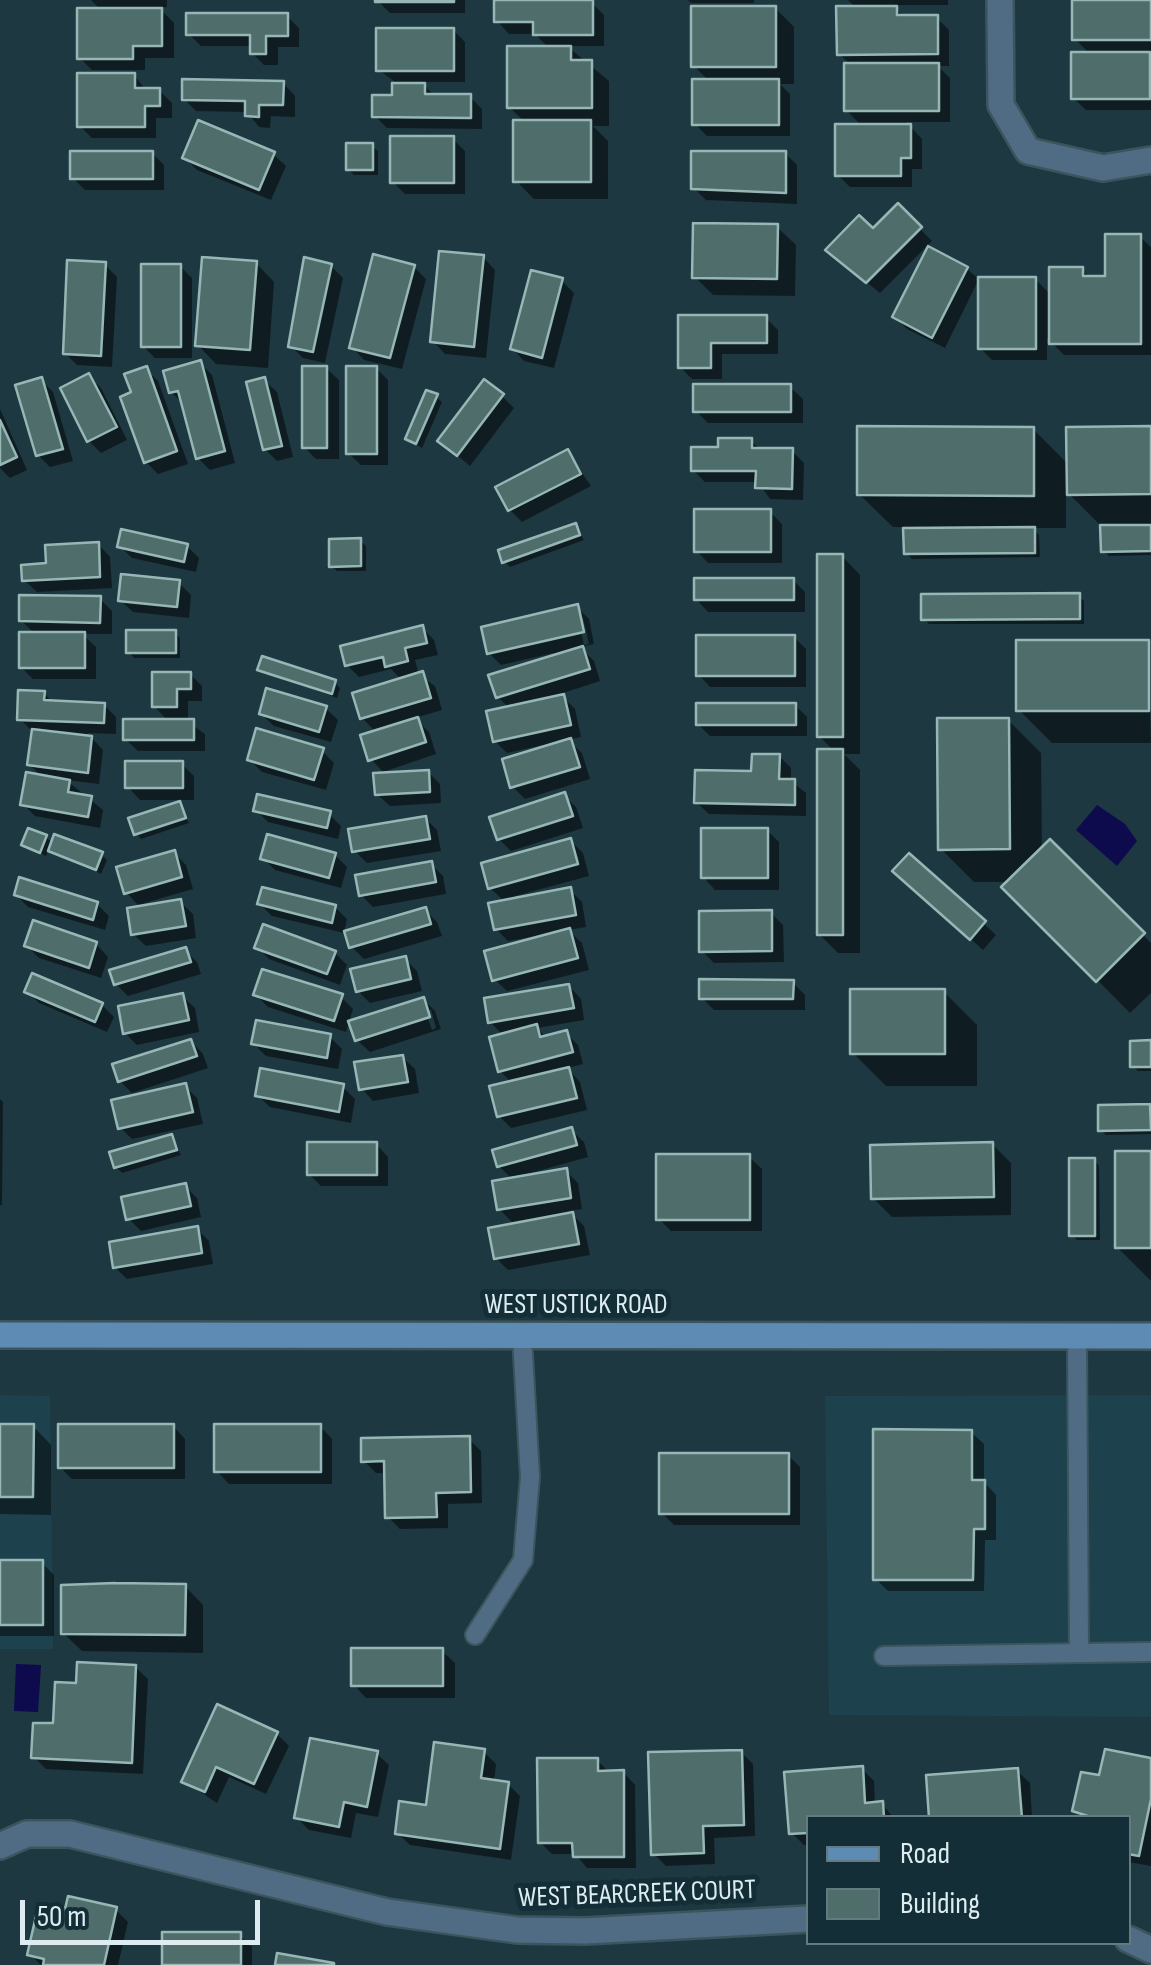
<!DOCTYPE html>
<style>
body{margin:0}
#map{position:relative;width:1151px;height:1965px;overflow:hidden;background:#1d3840;font-family:"Sofia Sans Condensed",sans-serif}
canvas{display:block}
.legend{position:absolute;left:806px;top:1815px;width:325px;height:130px;box-sizing:border-box;background:#132e36;border:2px solid #637a81;margin:0;padding:12px 18px;list-style:none;font-size:30px;color:#dcecf1}
.legend li{display:flex;align-items:center;gap:20px;height:50px}
.legend b{width:50px;border:2px solid #637a81}
.scale{position:absolute;left:20px;top:1900px;width:240px;height:45px;box-sizing:border-box;border:5px solid #dcecf1;border-top:0;padding-left:12px;font-size:30px;line-height:35px;white-space:nowrap;color:#dcecf1;-webkit-text-stroke:8px #132e36;paint-order:stroke}
</style>
<div id="map">
<canvas width="1151" height="1965"></canvas>
<ul class="legend">
<li><b style="height:12px;background:#5e8bb3"></b>Road</li>
<li><b style="height:28px;background:#4e6d6b"></b>Building</li>
</ul>
<div class="scale">50 m</div>
</div>
<script>
const ctx = document.querySelector('canvas').getContext('2d');
ctx.lineJoin = 'round';
function fillPath(path, color) { ctx.fillStyle = color; ctx.fill(path, 'evenodd'); }
const toPath = rows => new Path2D(rows.map(r => 'M' + r).join(''));
function strokePath(path, color, width, dash) { ctx.strokeStyle = color; ctx.lineWidth = width; ctx.lineCap = dash ? 'butt' : 'round'; ctx.setLineDash(dash || []); ctx.stroke(path); }
function drawText(font, color, halo, rows, align = 'center') {
  ctx.font = font + ' "Sofia Sans Condensed",sans-serif'; ctx.lineWidth = 10; ctx.setLineDash([]); ctx.textBaseline = 'middle'; ctx.strokeStyle = halo; ctx.fillStyle = color; for (const [text, x, y, turn = 0] of rows) {
    ctx.save(); ctx.translate(x, y); ctx.rotate((+turn || 0) * Math.PI / 180); ctx.textAlign = isNaN(turn) ? turn : align; if (halo) ctx.strokeText(text, 0, 0); ctx.fillText(text, 0, 0); ctx.restore();
  }
}
fillPath(toPath([
 [0,1395,50,1396,53,1649,0,1649],
 [1151,1395,1151,1717,829,1715,825,1396]
]), '#1d424d');
fillPath(toPath([
 [1097,805,1125,824,1137,841,1117,866,1076,830],
 [16,1664,41,1665,38,1712,14,1711]
]), '#0d0a4d');
fillPath(toPath([
 [91,0,167,0,167,7,158,7,174,23,174,58,145,58,145,70,92,70,80,58,102,11],
 [465,0,465,13,390,13,378,1],
 [688,0,754,0,754,3,691,3],
 [848,0,948,0,948,5,892,5,905,18,937,18,949,30,949,66,938,66,950,78,950,122,906,122,922,139,922,169,912,169,912,187,850,187,838,175,863,127,846,110,851,65,839,54,857,9],
 [1075,0,1151,0,1151,51,1146,51,1151,56,1151,110,1086,110,1073,98,1090,54,1075,39],
 [592,3,604,15,604,46,567,46,609,81,609,126,593,126,608,141,608,199,534,199,516,181,525,122,509,107,550,49,535,34,509,34,497,21],
 [775,8,794,27,794,84,780,84,790,94,790,136,707,136,695,124,710,82,694,66],
 [287,16,299,28,299,47,278,47,278,65,264,65,252,53,252,46,201,46,189,34],
 [453,30,465,42,465,82,421,82,436,97,470,97,482,109,482,129,387,128,375,116,395,97,395,82,379,70],
 [134,75,146,90,159,90,172,103,172,118,156,118,156,138,92,138,80,126],
 [283,83,295,96,295,117,271,116,270,128,259,127,247,112,196,111,184,99],
 [453,139,465,151,465,194,405,194,393,182],
 [372,146,378,151,378,175,354,175,348,169],
 [152,153,164,165,164,190,85,190,73,178],
 [785,153,797,165,797,204,706,200,694,188],
 [273,154,286,166,271,200,197,170,185,158],
 [898,207,932,241,880,293,840,261],
 [777,227,796,245,795,296,713,295,695,277],
 [1140,237,1151,247,1151,355,1064,355,1047,338,1047,360,992,360,980,348,1035,279,1052,296,1082,270,1091,278,1107,278],
 [483,257,495,270,486,358,445,354,433,341],
 [256,263,274,282,268,368,216,364,198,345],
 [104,264,117,277,112,367,77,365,65,353],
 [180,266,192,278,192,358,155,358,143,346],
 [331,266,343,278,325,363,303,358,291,346],
 [414,267,426,279,402,369,364,360,352,347],
 [967,269,979,279,945,348,907,329,895,317],
 [562,281,574,293,554,368,524,361,512,348],
 [680,318,766,318,778,330,778,354,722,354,722,379,692,379,680,367],
 [200,363,212,375,235,463,210,470,198,458,185,405,171,392],
 [326,368,339,380,339,459,316,459,304,447],
 [376,368,388,380,388,465,361,465,348,453],
 [146,369,158,381,188,464,158,474,146,462,134,394],
 [89,376,101,388,127,440,101,453,89,441],
 [41,380,53,392,73,461,50,467,38,455],
 [264,380,277,392,293,457,277,461,265,449],
 [790,387,803,399,803,423,708,423,696,411],
 [502,396,514,408,470,466,440,441],
 [436,397,442,402,422,448,408,439],
 [0,409,27,470,10,478,0,468],
 [1033,429,1069,465,1151,429,1151,555,1109,556,1103,550,1103,528,1066,491,1066,528,1032,528,1039,535,1040,557,912,559,906,553,906,527,893,527,859,494],
 [751,441,761,450,792,451,804,463,803,500,770,499,758,482,705,482,693,470,720,450],
 [568,452,591,486,522,522,510,510],
 [770,512,782,524,782,563,708,563,696,550],
 [575,526,584,540,510,567,504,561],
 [360,541,366,546,366,571,337,571,331,566],
 [98,544,110,557,112,588,37,592,24,580],
 [120,546,187,546,199,558,196,572,132,558],
 [842,556,860,575,860,754,844,754,860,770,860,953,838,953,819,934,835,752,819,736],
 [793,580,805,592,805,612,708,612,696,599],
 [179,583,191,595,189,618,133,612,120,600],
 [1079,596,1084,601,1084,624,929,624,924,619],
 [100,599,112,611,112,634,82,634,96,647,96,679,33,679,21,667,36,635,21,620],
 [577,607,589,619,594,644,580,647,594,661,600,681,560,694,575,709,581,737,568,740,582,753,590,779,525,799,513,787,543,745,507,753,495,741,509,708,498,697,555,657,554,653,501,665,489,653],
 [578,618,583,618,589,644,584,645],
 [422,628,434,640,438,655,415,660,419,675,435,686,442,710,415,718,429,732,436,754,383,772,371,759,377,733,362,718,402,680,391,669,359,677,347,665],
 [175,633,180,638,180,658,134,658,129,652],
 [794,637,806,649,806,687,710,687,698,674],
 [1148,643,1151,743,1052,743,1019,710],
 [260,670,335,683,340,688,337,698],
 [190,674,202,686,202,701,188,701,188,722,205,734,205,751,138,751,125,739,169,722,154,706],
 [44,693,53,703,104,705,116,717,116,734,87,733,103,750,99,784,66,780,103,810,100,828,35,816,23,804,43,778,30,765,32,731,20,719],
 [795,705,807,717,807,736,710,736,698,724],
 [325,708,338,720,331,742,274,726,261,714],
 [1008,720,1041,753,1042,851,1050,842,1151,943,1151,993,1130,1013,1005,887,1010,882,974,882,941,849],
 [322,751,334,763,326,790,262,772,249,759],
 [779,756,791,768,791,781,806,793,806,816,709,814,696,802],
 [182,764,194,776,194,800,140,800,128,787],
 [428,772,440,784,441,803,390,806,377,794],
 [564,795,576,807,583,828,511,851,499,839],
 [179,804,189,823,141,839,136,833],
 [256,810,329,814,341,826,338,839,268,822],
 [425,818,437,830,441,851,367,863,355,851],
 [767,830,779,842,779,890,715,890,703,877],
 [46,837,53,844,101,854,107,860,101,874,49,849,46,856,24,845],
 [571,841,583,853,589,876,515,896,516,900,570,890,582,902,586,927,568,930,582,943,589,970,507,991,494,979,538,940,537,936,508,941,496,929,505,902,490,888],
 [174,853,186,865,193,889,138,905,126,892],
 [335,855,347,867,341,888,275,870,263,858],
 [909,856,996,935,983,950,907,883],
 [431,864,443,876,446,894,373,907,361,895],
 [16,895,97,904,109,916,105,930,28,907],
 [180,902,193,914,196,938,146,946,133,934],
 [260,904,335,907,347,919,344,933,272,916],
 [425,910,437,922,442,936,364,959,352,947],
 [771,913,783,925,784,962,714,963,702,951],
 [96,944,108,957,101,978,39,958,27,946],
 [257,947,335,953,347,965,340,985,269,959],
 [185,950,197,962,201,974,128,996,116,984],
 [405,959,417,971,422,991,370,1003,358,991],
 [793,983,805,995,805,1010,714,1010,702,998],
 [569,986,581,999,584,1020,537,1028,547,1038,566,1033,578,1045,583,1064,567,1068,580,1082,587,1110,511,1128,499,1116,512,1083,500,1071,504,1036,490,1022],
 [27,991,102,1005,114,1017,107,1032,39,1003],
 [944,992,977,1025,977,1086,886,1086,853,1053],
 [256,995,341,997,353,1009,346,1032,268,1007],
 [182,996,195,1008,199,1032,137,1045,125,1033],
 [423,999,435,1011,441,1029,370,1052,357,1040],
 [425,1010,431,1010,436,1028,432,1030],
 [330,1037,342,1049,338,1069,266,1056,254,1044],
 [191,1041,203,1054,208,1068,132,1093,120,1081],
 [1151,1043,1151,1071,1138,1071,1133,1066],
 [402,1057,415,1069,419,1093,373,1101,361,1088],
 [185,1086,197,1098,203,1124,132,1139,120,1127],
 [343,1087,355,1099,351,1123,270,1107,257,1095],
 [0,1099,3,1102,2,1205,0,1205],
 [1149,1107,1151,1134,1106,1135,1101,1130],
 [571,1130,584,1142,588,1157,527,1174,528,1177,566,1171,578,1183,582,1209,569,1211,584,1226,590,1255,508,1270,496,1258,515,1225,499,1209,513,1180,499,1166],
 [172,1137,181,1155,122,1173,116,1167],
 [376,1144,388,1157,388,1186,321,1186,309,1174],
 [992,1144,1011,1163,1011,1215,892,1217,873,1198],
 [1151,1153,1151,1281,1117,1247],
 [749,1157,762,1169,762,1231,671,1231,659,1219],
 [1094,1160,1099,1166,1100,1240,1077,1240,1072,1235],
 [185,1186,197,1198,201,1217,141,1231,129,1219],
 [197,1229,209,1241,213,1264,127,1279,115,1267],
 [0,1426,33,1426,51,1445,51,1515,0,1514],
 [173,1426,185,1439,185,1479,72,1479,60,1467],
 [320,1426,332,1439,332,1484,229,1484,217,1471],
 [971,1432,984,1444,984,1482,996,1495,996,1540,985,1540,984,1591,888,1591,876,1579],
 [469,1439,481,1451,482,1503,448,1504,448,1528,400,1529,388,1517,387,1473,376,1473,364,1461],
 [788,1455,800,1467,800,1525,674,1525,662,1513],
 [0,1563,42,1563,54,1575,54,1636,0,1636],
 [185,1586,203,1605,203,1653,82,1651,63,1633],
 [442,1651,455,1663,455,1698,366,1698,354,1685],
 [135,1667,148,1679,143,1774,46,1769,34,1757,78,1685],
 [277,1734,289,1746,266,1794,229,1777,217,1803,184,1781],
 [484,1752,496,1764,494,1782,508,1784,520,1796,511,1860,410,1845,397,1833],
 [741,1752,753,1764,755,1836,714,1838,715,1864,666,1866,654,1854],
 [376,1753,389,1765,378,1817,356,1813,351,1838,309,1830,297,1818],
 [597,1760,610,1773,623,1772,635,1785,636,1868,587,1868,575,1854,552,1854,540,1842],
 [1151,1761,1151,1866,1128,1862,1128,1818,1082,1818,1075,1811,1101,1778],
 [862,1769,874,1781,875,1805,882,1804,894,1818,808,1818,808,1845,804,1845,792,1833],
 [1017,1771,1030,1783,1032,1818,931,1818],
 [116,1910,128,1922,118,1965,41,1965,30,1954,64,1925],
 [240,1935,252,1947,252,1965,165,1965]
]), '#0007');
const building = toPath([
 [375,0,454,0,454,2,375,2,375,0],
 [494,0,593,0,593,35,533,35,533,22,494,22,494,0],
 [1072,0,1151,0,1151,40,1072,40,1072,0],
 [691,6,776,6,776,67,691,67,691,6],
 [836,6,897,6,897,15,938,15,938,54,837,55,836,6],
 [77,8,162,8,162,46,133,46,133,59,77,59,77,8],
 [186,13,288,13,288,36,266,36,266,54,250,54,250,35,186,35,186,13],
 [376,28,454,28,454,71,376,71,376,28],
 [507,46,571,46,571,60,592,60,592,108,507,108,507,46],
 [1071,52,1150,52,1150,99,1071,99,1071,52],
 [844,63,939,63,939,111,844,111,844,63],
 [77,73,135,73,135,88,160,88,160,106,145,106,145,127,77,127,77,73],
 [182,79,284,81,283,105,259,105,259,117,245,116,245,101,182,100,182,79],
 [692,79,779,79,779,125,692,125,692,79],
 [392,83,425,83,425,94,471,94,471,118,372,117,372,95,392,95,392,83],
 [198,120,275,152,259,190,182,158,198,120],
 [513,120,591,120,591,182,513,182,513,120],
 [835,124,911,124,911,158,901,158,901,176,835,176,835,124],
 [390,136,454,136,454,183,390,183,390,136],
 [346,143,373,143,373,170,346,170,346,143],
 [70,151,153,151,153,179,70,179,70,151],
 [691,151,786,151,786,193,691,189,691,151],
 [898,203,922,227,866,283,825,250,859,215,873,228,898,203],
 [693,223,778,224,777,279,692,278,693,223],
 [1105,234,1141,234,1141,344,1049,344,1049,267,1083,267,1083,276,1105,276,1105,234],
 [928,246,968,267,932,338,892,317,928,246],
 [439,251,484,255,474,347,430,342,439,251],
 [373,254,415,265,390,358,349,348,373,254],
 [202,257,257,261,250,350,195,346,202,257],
 [304,257,332,264,313,352,288,347,304,257],
 [67,260,106,262,101,356,63,354,67,260],
 [141,264,181,264,181,347,141,347,141,264],
 [531,270,563,278,542,358,510,349,531,270],
 [978,277,1036,277,1036,349,978,349,978,277],
 [678,315,767,315,767,343,711,343,711,368,678,368,678,315],
 [201,360,225,451,196,459,178,391,169,393,163,371,201,360],
 [147,366,177,451,144,463,120,397,131,392,124,374,147,366],
 [302,366,327,366,327,448,302,448,302,366],
 [346,366,377,366,377,454,346,454,346,366],
 [89,373,117,427,87,442,60,388,89,373],
 [42,377,63,449,36,456,15,385,42,377],
 [265,377,282,446,263,450,246,382,265,377],
 [484,379,504,394,457,456,437,441,484,379],
 [693,384,791,384,791,412,693,412,693,384],
 [426,390,438,394,416,444,405,439,426,390],
 [0,420,17,457,0,465,0,420],
 [857,426,1034,427,1034,496,857,495,857,426],
 [1151,426,1151,494,1067,495,1066,427,1151,426],
 [718,438,752,438,752,448,793,448,792,489,755,488,756,471,691,471,691,447,718,447,718,438],
 [568,449,581,474,508,511,495,487,568,449],
 [694,509,771,509,771,552,694,552,694,509],
 [576,523,580,535,502,563,498,550,576,523],
 [1100,525,1151,525,1151,551,1101,552,1100,525],
 [1035,527,1035,553,904,554,903,528,1035,527],
 [121,529,188,544,184,562,117,547,121,529],
 [361,538,361,566,329,567,329,539,361,538],
 [99,542,100,577,22,581,21,565,46,563,45,545,99,542],
 [817,554,843,554,843,737,817,737,817,554],
 [121,574,180,580,177,607,118,601,121,574],
 [694,578,794,578,794,600,694,600,694,578],
 [1080,593,1080,619,921,620,921,594,1080,593],
 [19,595,101,596,100,623,19,621,19,595],
 [578,604,584,632,487,654,481,627,578,604],
 [423,625,427,643,405,648,408,661,385,667,383,657,345,666,340,646,423,625],
 [126,630,176,630,176,653,126,653,126,630],
 [19,632,85,632,85,668,19,668,19,632],
 [696,635,795,635,795,676,696,676,696,635],
 [1016,640,1149,640,1149,711,1016,711,1016,640],
 [583,646,590,669,496,698,488,675,583,646],
 [262,656,336,680,332,694,257,670,262,656],
 [423,671,431,698,360,719,352,693,423,671],
 [152,672,191,672,191,689,177,689,177,707,152,707,152,672],
 [266,688,327,706,319,732,259,714,266,688],
 [18,690,45,691,44,700,105,703,104,723,17,720,18,690],
 [564,694,571,725,493,742,486,711,564,694],
 [696,703,796,703,796,725,696,725,696,703],
 [418,717,426,742,368,761,360,735,418,717],
 [937,718,1009,718,1010,849,938,850,937,718],
 [123,719,194,719,194,740,123,740,123,719],
 [256,728,324,748,314,780,247,760,256,728],
 [32,729,92,736,88,773,27,765,32,729],
 [571,738,580,767,510,788,502,759,571,738],
 [817,749,843,749,843,935,817,935,817,749],
 [752,754,780,754,779,779,795,779,795,805,694,803,695,770,751,771,752,754],
 [125,761,183,761,183,788,125,788,125,761],
 [429,770,430,792,375,795,373,773,429,770],
 [26,772,70,780,68,792,92,796,88,817,20,805,26,772],
 [565,792,573,816,497,840,489,817,565,792],
 [257,794,331,811,327,828,253,811,257,794],
 [180,801,186,818,134,835,128,818,180,801],
 [426,816,430,839,352,852,348,829,426,816],
 [28,828,47,835,40,853,21,845,28,828],
 [701,828,768,828,768,878,701,878,701,828],
 [54,834,103,852,96,870,48,851,54,834],
 [267,834,336,853,329,878,260,859,267,834],
 [571,838,578,864,488,889,481,863,571,838],
 [1050,839,1145,933,1096,982,1001,887,1050,839],
 [175,850,182,877,124,894,116,867,175,850],
 [909,853,986,921,970,940,892,871,909,853],
 [432,861,436,882,359,896,355,875,432,861],
 [19,877,98,902,93,920,14,895,19,877],
 [262,887,336,905,332,923,257,904,262,887],
 [571,887,576,915,494,930,488,903,571,887],
 [181,899,186,926,131,935,127,908,181,899],
 [426,907,431,924,349,948,344,931,426,907],
 [772,910,772,951,699,952,699,911,772,910],
 [33,920,97,942,89,968,24,946,33,920],
 [263,924,336,951,327,974,254,948,263,924],
 [570,928,578,958,492,981,484,951,570,928],
 [186,947,191,962,114,985,109,970,186,947],
 [406,956,411,979,356,992,350,969,406,956],
 [262,969,343,994,334,1021,253,995,262,969],
 [32,973,103,1003,95,1022,24,992,32,973],
 [699,979,794,980,793,999,699,999,699,979],
 [569,984,574,1008,488,1023,484,998,569,984],
 [850,989,945,989,945,1054,850,1054,850,989],
 [183,993,189,1020,123,1034,118,1006,183,993],
 [424,997,430,1017,355,1041,348,1021,424,997],
 [256,1020,331,1034,327,1058,251,1044,256,1020],
 [537,1024,540,1037,567,1030,573,1052,498,1072,489,1037,537,1024],
 [191,1039,197,1056,118,1082,112,1064,191,1039],
 [1151,1040,1151,1067,1130,1067,1130,1041,1151,1040],
 [403,1055,408,1082,359,1090,354,1062,403,1055],
 [569,1067,577,1098,497,1117,489,1086,569,1067],
 [260,1068,344,1084,339,1112,255,1096,260,1068],
 [186,1083,193,1112,118,1129,111,1100,186,1083],
 [1150,1104,1151,1130,1098,1131,1098,1105,1150,1104],
 [572,1127,577,1145,497,1167,492,1150,572,1127],
 [172,1134,177,1150,114,1168,109,1152,172,1134],
 [307,1142,377,1142,377,1175,307,1175,307,1142],
 [993,1142,994,1197,871,1199,870,1145,993,1142],
 [1115,1151,1151,1151,1151,1248,1115,1248,1115,1151],
 [656,1154,750,1154,750,1220,656,1220,656,1154],
 [1069,1158,1095,1158,1095,1236,1069,1236,1069,1158],
 [567,1168,571,1198,497,1210,492,1181,567,1168],
 [186,1183,191,1206,126,1220,121,1197,186,1183],
 [573,1212,579,1244,494,1259,488,1228,573,1212],
 [198,1226,202,1253,113,1268,109,1242,198,1226],
 [0,1424,34,1424,33,1497,0,1497,0,1424],
 [58,1424,174,1424,174,1468,58,1468,58,1424],
 [214,1424,321,1424,321,1472,214,1472,214,1424],
 [873,1429,972,1430,972,1480,985,1480,985,1529,974,1529,973,1580,873,1580,873,1429],
 [470,1436,471,1492,436,1493,437,1517,385,1518,384,1461,361,1462,361,1438,470,1436],
 [659,1453,789,1453,789,1514,659,1514,659,1453],
 [0,1560,43,1560,43,1625,0,1625,0,1560],
 [115,1583,186,1584,185,1635,61,1634,61,1585,115,1583],
 [351,1648,443,1648,443,1686,351,1686,351,1648],
 [77,1662,136,1665,132,1763,31,1758,33,1723,53,1723,55,1682,76,1683,77,1662],
 [217,1704,278,1732,254,1784,216,1767,205,1792,181,1782,217,1704],
 [310,1738,378,1751,367,1807,344,1802,339,1827,294,1818,310,1738],
 [434,1742,485,1749,481,1778,509,1782,500,1849,395,1834,399,1801,426,1805,434,1742],
 [1105,1749,1151,1758,1151,1799,1139,1856,1128,1854,1128,1818,1094,1818,1072,1811,1081,1772,1099,1775,1105,1749],
 [742,1750,744,1825,703,1826,704,1853,651,1855,648,1752,742,1750],
 [537,1758,598,1758,598,1771,624,1770,624,1857,573,1857,572,1843,538,1843,537,1758],
 [863,1766,865,1803,883,1801,884,1818,808,1818,808,1833,789,1834,784,1772,863,1766],
 [1018,1768,1022,1818,929,1818,926,1775,1018,1768],
 [68,1896,117,1907,104,1965,43,1965,44,1959,27,1955,36,1916,62,1922,68,1896],
 [162,1932,241,1932,241,1965,162,1965,162,1932],
 [277,1953,334,1963,334,1965,275,1965,277,1953]
]);
fillPath(building, '#4e6d6b');
strokePath(building, '#96b7b5', 2.5);
const service = toPath([
 [1077,1336,1079,1652],
 [475,1635,523,1560,530,1477,522,1336],
 [884,1656,1151,1652]
]);
const minor = toPath([
 [1000,0,1001,105,1028,151,1103,168,1151,160],
 [0,1846,27,1834,70,1834,387,1912,517,1930,585,1931,808,1919],
 [1128,1939,1151,1950]
]);
const secondary = toPath([
 [0,1335,1151,1336]
]);
strokePath(service, '#3c555c', 22);
strokePath(minor, '#3c555c', 30);
strokePath(secondary, '#3c555c', 30);
strokePath(service, '#506c85', 18);
strokePath(minor, '#506c85', 25);
strokePath(secondary, '#5e8bb3', 25);
drawText('28px', '#dcecf1', '#132e36', [
 ["WEST USTICK ROAD",576,1306],
 ["WEST BEARCREEK COURT",637,1895,-2]
]);
</script>
